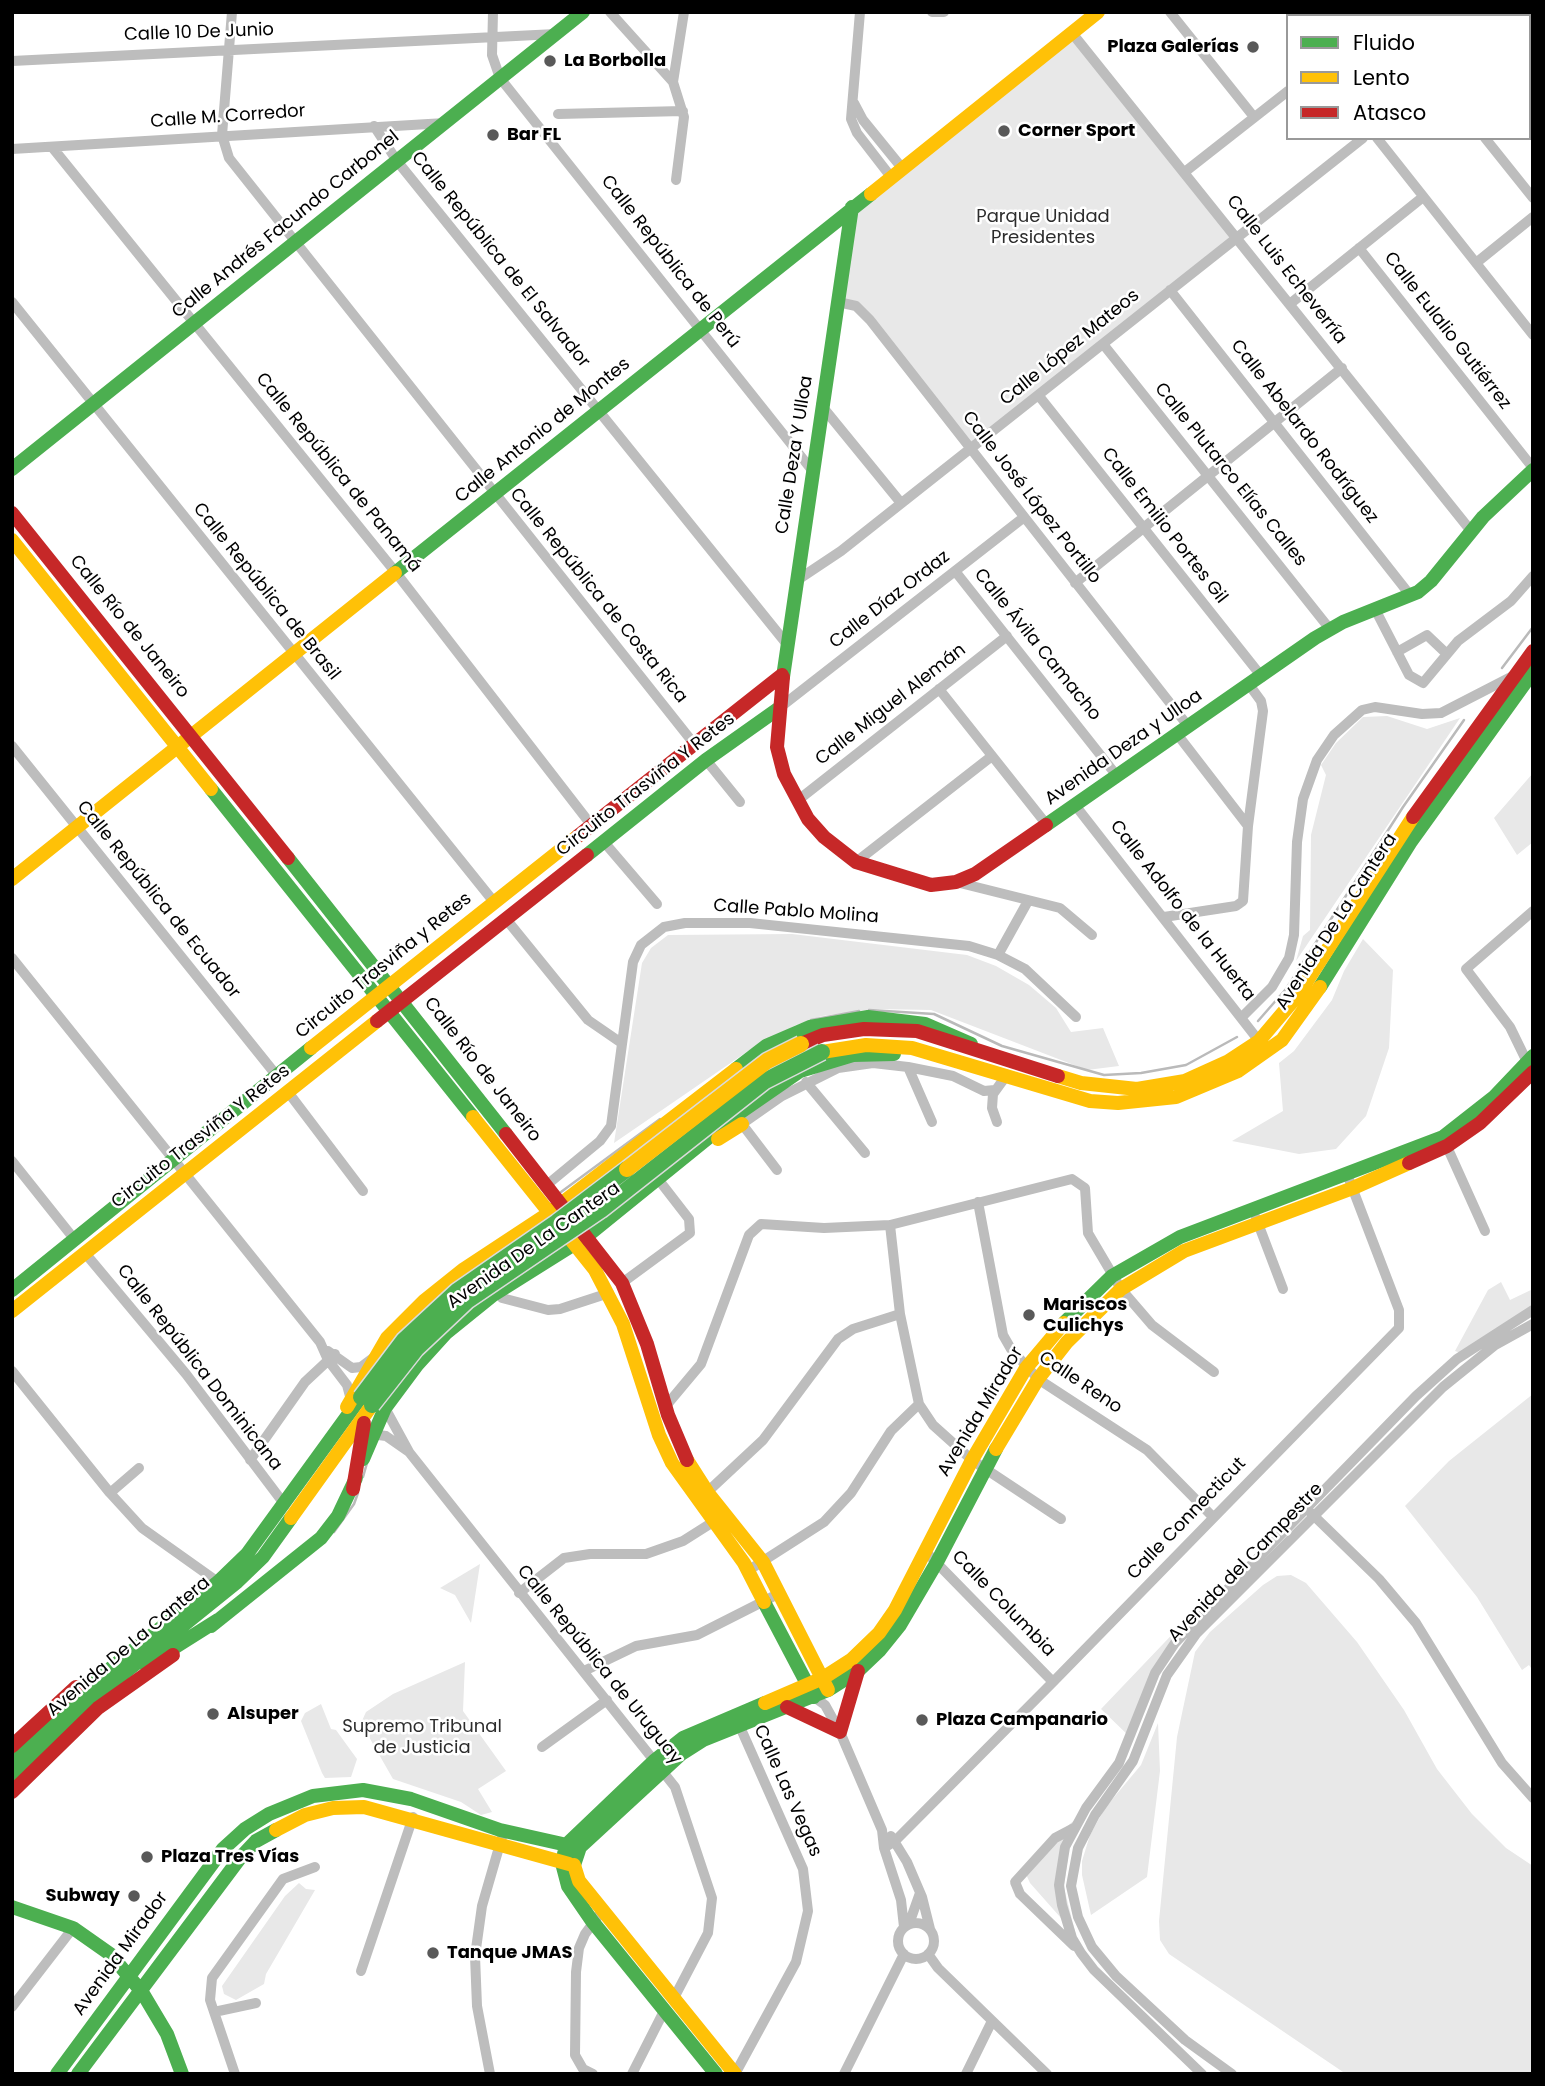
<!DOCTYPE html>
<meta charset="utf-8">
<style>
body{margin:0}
#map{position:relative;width:1545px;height:2086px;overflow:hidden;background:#fff;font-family:Poppins,sans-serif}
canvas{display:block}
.frame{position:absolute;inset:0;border:14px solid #000;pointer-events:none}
.legend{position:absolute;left:1286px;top:14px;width:245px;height:126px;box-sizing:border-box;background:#fff;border:2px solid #999;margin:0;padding:9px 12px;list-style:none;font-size:21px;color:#000}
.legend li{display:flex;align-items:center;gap:14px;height:35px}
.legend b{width:35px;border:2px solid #999}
</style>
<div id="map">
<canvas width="1545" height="2086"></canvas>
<div class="frame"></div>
<ul class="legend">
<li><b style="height:9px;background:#4caf50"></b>Fluido</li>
<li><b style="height:9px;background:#ffc107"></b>Lento</li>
<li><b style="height:9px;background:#c62828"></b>Atasco</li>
</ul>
</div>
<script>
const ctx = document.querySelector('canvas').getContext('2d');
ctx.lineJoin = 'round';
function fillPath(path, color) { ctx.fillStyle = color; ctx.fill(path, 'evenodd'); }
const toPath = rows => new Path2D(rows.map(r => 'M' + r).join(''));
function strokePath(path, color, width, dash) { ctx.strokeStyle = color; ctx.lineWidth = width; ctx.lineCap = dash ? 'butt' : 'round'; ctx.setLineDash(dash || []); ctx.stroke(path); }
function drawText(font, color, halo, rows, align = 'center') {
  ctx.font = font + ' Poppins,sans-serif'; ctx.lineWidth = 5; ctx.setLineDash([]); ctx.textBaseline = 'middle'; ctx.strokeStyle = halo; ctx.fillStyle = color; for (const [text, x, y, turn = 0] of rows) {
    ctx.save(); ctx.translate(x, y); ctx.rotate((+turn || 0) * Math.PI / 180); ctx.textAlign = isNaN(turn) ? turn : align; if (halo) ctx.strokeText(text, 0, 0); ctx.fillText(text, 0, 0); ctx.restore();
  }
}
fillPath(toPath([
 [1072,36,1239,239,970,452,852,304,839,300,853,212],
 [1387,716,1427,729,1460,718,1296,961,1303,936,1310,930,1311,835,1326,775,1321,765,1336,743,1363,717],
 [1533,773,1533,842,1517,855,1494,818],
 [792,934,967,955,996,966,1029,985,1056,1008,1071,1032,1103,1028,1119,1066,1087,1070,931,1010,875,1009,822,1016,796,1025,748,1051,614,1143,642,963,651,948,668,935],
 [1363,939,1393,970,1389,1048,1366,1116,1336,1149,1299,1154,1232,1141,1283,1111,1279,1063,1294,1051,1332,1000,1344,971],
 [1501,1282,1510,1300,1533,1289,1533,1309,1464,1354,1455,1351,1488,1290],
 [1533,1394,1533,1671,1529,1665,1522,1670,1477,1597,1405,1506,1449,1461],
 [480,1564,471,1623,455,1595,440,1588],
 [1291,1575,1306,1583,1357,1642,1404,1710,1437,1769,1472,1814,1506,1848,1533,1866,1533,2074,1346,2074,1169,1954,1160,1940,1159,1921,1177,1737,1195,1652,1210,1632,1263,1585,1277,1576],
 [1184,1622,1189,1627,1163,1663,1132,1739,1101,1709],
 [465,1662,463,1711,506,1771,478,1789,492,1812,481,1815,461,1802,393,1779,361,1723,366,1712,393,1694],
 [321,1704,331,1729,336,1730,357,1759,351,1777,325,1778,322,1773,301,1721,305,1713],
 [1158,1723,1160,1771,1147,1877,1091,1915,1082,1875,1082,1861,1090,1835,1105,1808,1141,1765],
 [1077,1818,1071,1831,1064,1888,1076,1935,1030,1883,1025,1872,1052,1839],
 [299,1883,306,1889,315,1890,266,1974,264,1984,236,2000,224,1994,222,1986,285,1896]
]), '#e8e8e8');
strokePath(toPath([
 [1502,668,1533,627],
 [869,1010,934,1014,1002,1046,1104,1075,1141,1073,1186,1065,1237,1037],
 [811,1020,859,1011],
 [1258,1021,1286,989,1403,807,1464,720],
 [561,1192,660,1119],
 [363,1477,367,1463],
 [334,1532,354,1504,358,1493]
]), '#bababa', 2.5);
strokePath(toPath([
 [232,12,222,135,229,158,695,745],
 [493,12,492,55,500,78,811,469],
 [610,12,673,82],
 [860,12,851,119,857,133,891,177],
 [932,12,944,12],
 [1170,12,1254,117],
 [1516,16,1520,12],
 [1072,33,1471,531],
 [12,61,556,34],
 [854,103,863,120,902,168],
 [558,114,683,111],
 [374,126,397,161,786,643],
 [1377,138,1533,335],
 [1485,138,1533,198],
 [52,147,397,574,592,826],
 [12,149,445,123],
 [1186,171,1288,91],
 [676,180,684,117,673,82,684,12],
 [1359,248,1533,468],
 [1476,263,1533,217],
 [1170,290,1410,595],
 [12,302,494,902],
 [838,302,856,306,870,320,1188,726],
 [1291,303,1423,197],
 [1103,344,1329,628],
 [1039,396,1262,677],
 [821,405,901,503],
 [955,571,1117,776],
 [796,581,841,551,1363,138],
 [1075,583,1342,368],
 [1375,609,1409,675,1423,683,1458,641,1511,601,1533,576],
 [1397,652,1427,635,1447,654],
 [939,689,1047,825],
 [778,709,1023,518],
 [1177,734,1248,826],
 [12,746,277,1076],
 [706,760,740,802],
 [797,801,1007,636],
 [1075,805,1259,1041],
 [604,842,657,904],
 [856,862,992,756],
 [956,882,1060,908,1092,935],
 [1164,917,1236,906,1243,901,1248,826,1263,711,1261,701,1250,686],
 [506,919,588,1020,620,1042],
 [998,955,1028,901],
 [12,958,320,1342,328,1360,347,1385,351,1400],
 [1243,1016,1272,987,1289,958,1294,935,1297,842,1303,799,1317,760,1334,735,1362,710,1375,707,1422,714,1441,713,1511,677],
 [908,1067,932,1122],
 [1530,1068,1510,1027,1466,969,1533,911],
 [806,1082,865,1153],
 [288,1092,363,1191],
 [997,1122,992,1108,993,1094,1006,1076],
 [1444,1140,1485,1231],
 [12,1161,75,1240],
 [777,1170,742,1124,782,1096,838,1068,873,1063,908,1067,953,1076,984,1091,995,1090],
 [548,1184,600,1141,611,1126,633,962,641,945,664,927,685,923,750,923,969,946,998,955,1025,969,1076,1017],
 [978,1202,1003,1335,1011,1349,1038,1379,1147,1450,1213,1517],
 [1256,1218,1283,1289],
 [890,1225,900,1314,919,1404,933,1425,972,1460,1061,1519],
 [85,1253,186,1374,285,1505],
 [622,1283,690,1233,689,1219,658,1179],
 [502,1298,548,1310,560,1309,609,1293],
 [328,1351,352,1368,361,1367,373,1358],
 [12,1371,110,1493,142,1528,218,1582],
 [665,1407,701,1364,749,1235,761,1224,824,1228,890,1225,1072,1179,1085,1188,1088,1233,1121,1289,1152,1325,1214,1372],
 [385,1408,409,1452],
 [371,1434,386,1436,409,1452,675,1787,712,1898,708,1933,674,1998],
 [250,1460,305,1382,335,1354],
 [110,1493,139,1468],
 [702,1497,763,1440,838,1339,853,1329,900,1314],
 [1311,1513,1379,1579,1416,1623,1502,1763,1533,1798],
 [926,1552,1053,1682],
 [749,1570,824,1522,851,1493,891,1431,919,1404],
 [519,1593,564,1558,590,1554,646,1554,683,1541,713,1522],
 [584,1671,636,1646,697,1635,778,1594],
 [814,1697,825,1705,840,1732,882,1830,884,1848,901,1900,904,1927],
 [542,1747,607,1700],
 [891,1836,907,1862,922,1897,930,1929],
 [884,1848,896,1840,1053,1682,1399,1328,1399,1310,1347,1174],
 '898 1941a18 18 0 1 1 36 0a18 18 0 1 1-36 0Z',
 [909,1924,920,1893],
 [1074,1946,1020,1894,1015,1882,1055,1838,1074,1828],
 [928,1954,938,1968,1047,2074],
 [361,1971,413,1817],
 [12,2007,73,1928],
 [214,2012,256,2003],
 [235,2074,210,2000,212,1978,283,1879,315,1867],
 [490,2074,477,2006,475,1956,482,1906,502,1837],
 [593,2074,583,2069,575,2055,576,1972,579,1948,585,1934,602,1911],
 [632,2074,664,2011],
 [735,2074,796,1962,808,1911,803,1869,737,1720],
 [844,2074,904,1954],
 [966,2074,992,2021],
 [1202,2074,1094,1970,1081,1953,1072,1938,1062,1905,1059,1885,1065,1847,1086,1808,1119,1763,1155,1673,1175,1643,1416,1396,1457,1359,1533,1310],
 [1232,2074,1185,2040,1116,1976,1092,1947,1078,1917,1071,1886,1078,1848,1095,1815,1133,1761,1167,1675,1196,1634,1443,1387,1495,1345,1533,1324]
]), '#bdbdbd', 10);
strokePath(toPath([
 [12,469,583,12],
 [395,573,871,194],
 [783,677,852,207],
 [211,789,473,1117],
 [1046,825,1315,638,1343,622,1418,592,1431,581,1483,517,1533,470],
 [587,855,706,760,778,709],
 [288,858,506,1134],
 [1320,987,1410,843,1533,672],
 [736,1069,766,1046,810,1027,868,1017,925,1024,971,1044],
 [12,1290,311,1048],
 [1064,1323,1112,1276,1180,1237,1443,1137,1494,1097,1533,1056],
 [363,1459,385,1408,417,1365,446,1333,493,1295,587,1236,735,1116,800,1071,853,1055,894,1054],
 [764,1602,814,1697],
 [211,1626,321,1538,338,1516,356,1478],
 [143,1663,164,1654,218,1620],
 [12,1760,75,1697,218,1582,247,1554,361,1397],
 [12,1777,82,1707,237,1582,263,1557,291,1518],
 [574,1865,580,1847,681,1754,703,1740,828,1690,858,1671,879,1651,900,1625,937,1562,996,1449],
 [12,1907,73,1928,110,1954,142,1992,167,2034,182,2074],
 [57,2074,223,1849,245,1829,269,1814,313,1796,363,1790,411,1799,500,1830,576,1847],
 [78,2074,240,1858,256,1841,276,1830],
 [716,2074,592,1921,568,1886,562,1863,566,1845,654,1761,683,1738,765,1703]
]), '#4caf50', 14);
strokePath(toPath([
 [871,194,1098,12],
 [12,540,211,789],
 [12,879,395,573],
 [311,1048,578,836],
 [822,1052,866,1045,912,1048,1090,1101,1118,1103,1176,1097,1238,1071,1282,1040,1320,987],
 [1058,1076,1081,1083,1137,1089,1185,1081,1227,1062,1259,1041,1298,995,1413,817],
 [473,1117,595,1270,623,1324,659,1435,672,1463,744,1563,764,1602],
 [718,1139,742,1124],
 [12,1311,377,1021],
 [347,1407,387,1338,424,1301,464,1269,549,1213,736,1069],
 [996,1449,1038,1379,1067,1342,1121,1289,1184,1251,1353,1188,1409,1163],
 [687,1460,708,1493,763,1562,828,1690],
 [291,1518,372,1405],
 [765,1703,823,1678,851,1660,879,1633,895,1610,972,1460,1026,1368,1064,1323],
 [276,1830,305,1815,333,1808,364,1807,569,1864],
 [574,1865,579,1881,735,2074]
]), '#ffc107', 14);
strokePath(toPath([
 [12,513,288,858],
 [783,677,777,747,784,774,808,819,824,837,856,862,931,885,956,882,975,874,1046,825],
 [1413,817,1533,651],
 [578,836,782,675],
 [377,1021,587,855],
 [801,1044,823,1035,864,1029,917,1031,1058,1076],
 [506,1134,622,1283,647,1344,668,1415,687,1460],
 [1409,1163,1447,1146,1480,1123,1533,1072],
 [353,1489,364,1423],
 [787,1707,840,1732,858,1671],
 [12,1746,76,1687],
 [12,1792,98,1708,173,1655]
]), '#c62828', 14);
const fastBridge = toPath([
 [361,1397,404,1340,457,1291,557,1222,627,1169],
 [372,1405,416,1349,467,1301,601,1210,765,1081,822,1052]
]);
const slowBridge = toPath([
 [627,1169,767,1061,801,1044]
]);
strokePath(fastBridge, '#dbdbdb', 19, []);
strokePath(slowBridge, '#dbdbdb', 19, []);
strokePath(fastBridge, '#4caf50', 16);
strokePath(slowBridge, '#ffc107', 16);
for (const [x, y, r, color] of [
 [1253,47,7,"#595959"],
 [550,61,7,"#595959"],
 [1004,131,7,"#595959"],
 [493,135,7,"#595959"],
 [1029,1315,7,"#595959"],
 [213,1714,7,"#595959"],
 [922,1720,7,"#595959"],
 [147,1857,7,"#595959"],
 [134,1896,7,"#595959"],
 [433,1953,7,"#595959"]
]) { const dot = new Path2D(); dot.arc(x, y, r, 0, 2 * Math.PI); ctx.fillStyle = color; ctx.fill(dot); strokePath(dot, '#fff', 2.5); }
drawText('18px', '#000', '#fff', [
 ["Calle 10 De Junio",199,33,-2],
 ["Calle M. Corredor",228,117,-4],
 ["Calle Andrés Facundo Carbonel",286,225,-39],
 ["Calle República de El Salvador",500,260,51],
 ["Calle República de Perú",670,262,52],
 ["Calle Luis Echeverría",1286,270,52],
 ["Calle Eulalio Gutiérrez",1447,331,52],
 ["Calle López Mateos",1070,348,-39],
 ["Calle Antonio de Montes",543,431,-39],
 ["Calle Abelardo Rodríguez",1304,432,52],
 ["Calle Deza Y Ulloa",795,455,-81],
 ["Calle República de Panamá",338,473,51],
 ["Calle Plutarco Elías Calles",1230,475,51],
 ["Calle José López Portillo",1031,498,52],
 ["Calle Emilio Portes Gil",1164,526,52],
 ["Calle República de Brasil",266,592,51],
 ["Calle República de Costa Rica",598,596,51],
 ["Calle Díaz Ordaz",890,600,-38],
 ["Calle Río de Janeiro",129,627,51],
 ["Calle Ávila Camacho",1037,645,51],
 ["Calle Miguel Alemán",891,705,-38],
 ["Avenida Deza y Ulloa",1124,748,-35],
 ["Circuito Trasviña Y Retes",646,785,-38],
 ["Calle República de Ecuador",158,900,51],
 ["Calle Adolfo de la Huerta",1182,911,52],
 ["Calle Pablo Molina",796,912,4],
 ["Avenida De La Cantera",1337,922,-57],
 ["Circuito Trasviña y Retes",384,966,-39],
 ["Calle Río de Janeiro",482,1070,52],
 ["Circuito Trasviña Y Retes",201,1137,-38],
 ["Avenida De La Cantera",534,1246,-35],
 ["Calle República Dominicana",199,1368,52],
 ["Calle Reno",1080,1383,34],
 ["Avenida Mirador",981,1412,-59],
 ["Calle Connecticut",1187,1519,-46],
 ["Avenida del Campestre",1246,1563,-46],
 ["Calle Columbia",1003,1604,46],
 ["Avenida De La Cantera",129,1647,-40],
 ["Calle República de Uruguay",599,1665,51],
 ["Calle Las Vegas",787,1791,66],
 ["Avenida Mirador",121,1954,-54]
]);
drawText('bold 18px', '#000', '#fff', [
 ["Plaza Galerías",1239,47,"right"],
 ["La Borbolla",564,61],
 ["Corner Sport",1018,131],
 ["Bar FL",507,135],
 ["Mariscos",1043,1305],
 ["Culichys",1043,1326],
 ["Alsuper",227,1714],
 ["Plaza Campanario",936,1720],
 ["Plaza Tres Vías",161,1857],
 ["Subway",120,1896,"right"],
 ["Tanque JMAS",447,1953]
], 'left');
drawText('18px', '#2d2d2d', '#fff', [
 ["Parque Unidad",1043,217],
 ["Presidentes",1043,238],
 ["Supremo Tribunal",422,1727],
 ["de Justicia",422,1748]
]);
</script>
